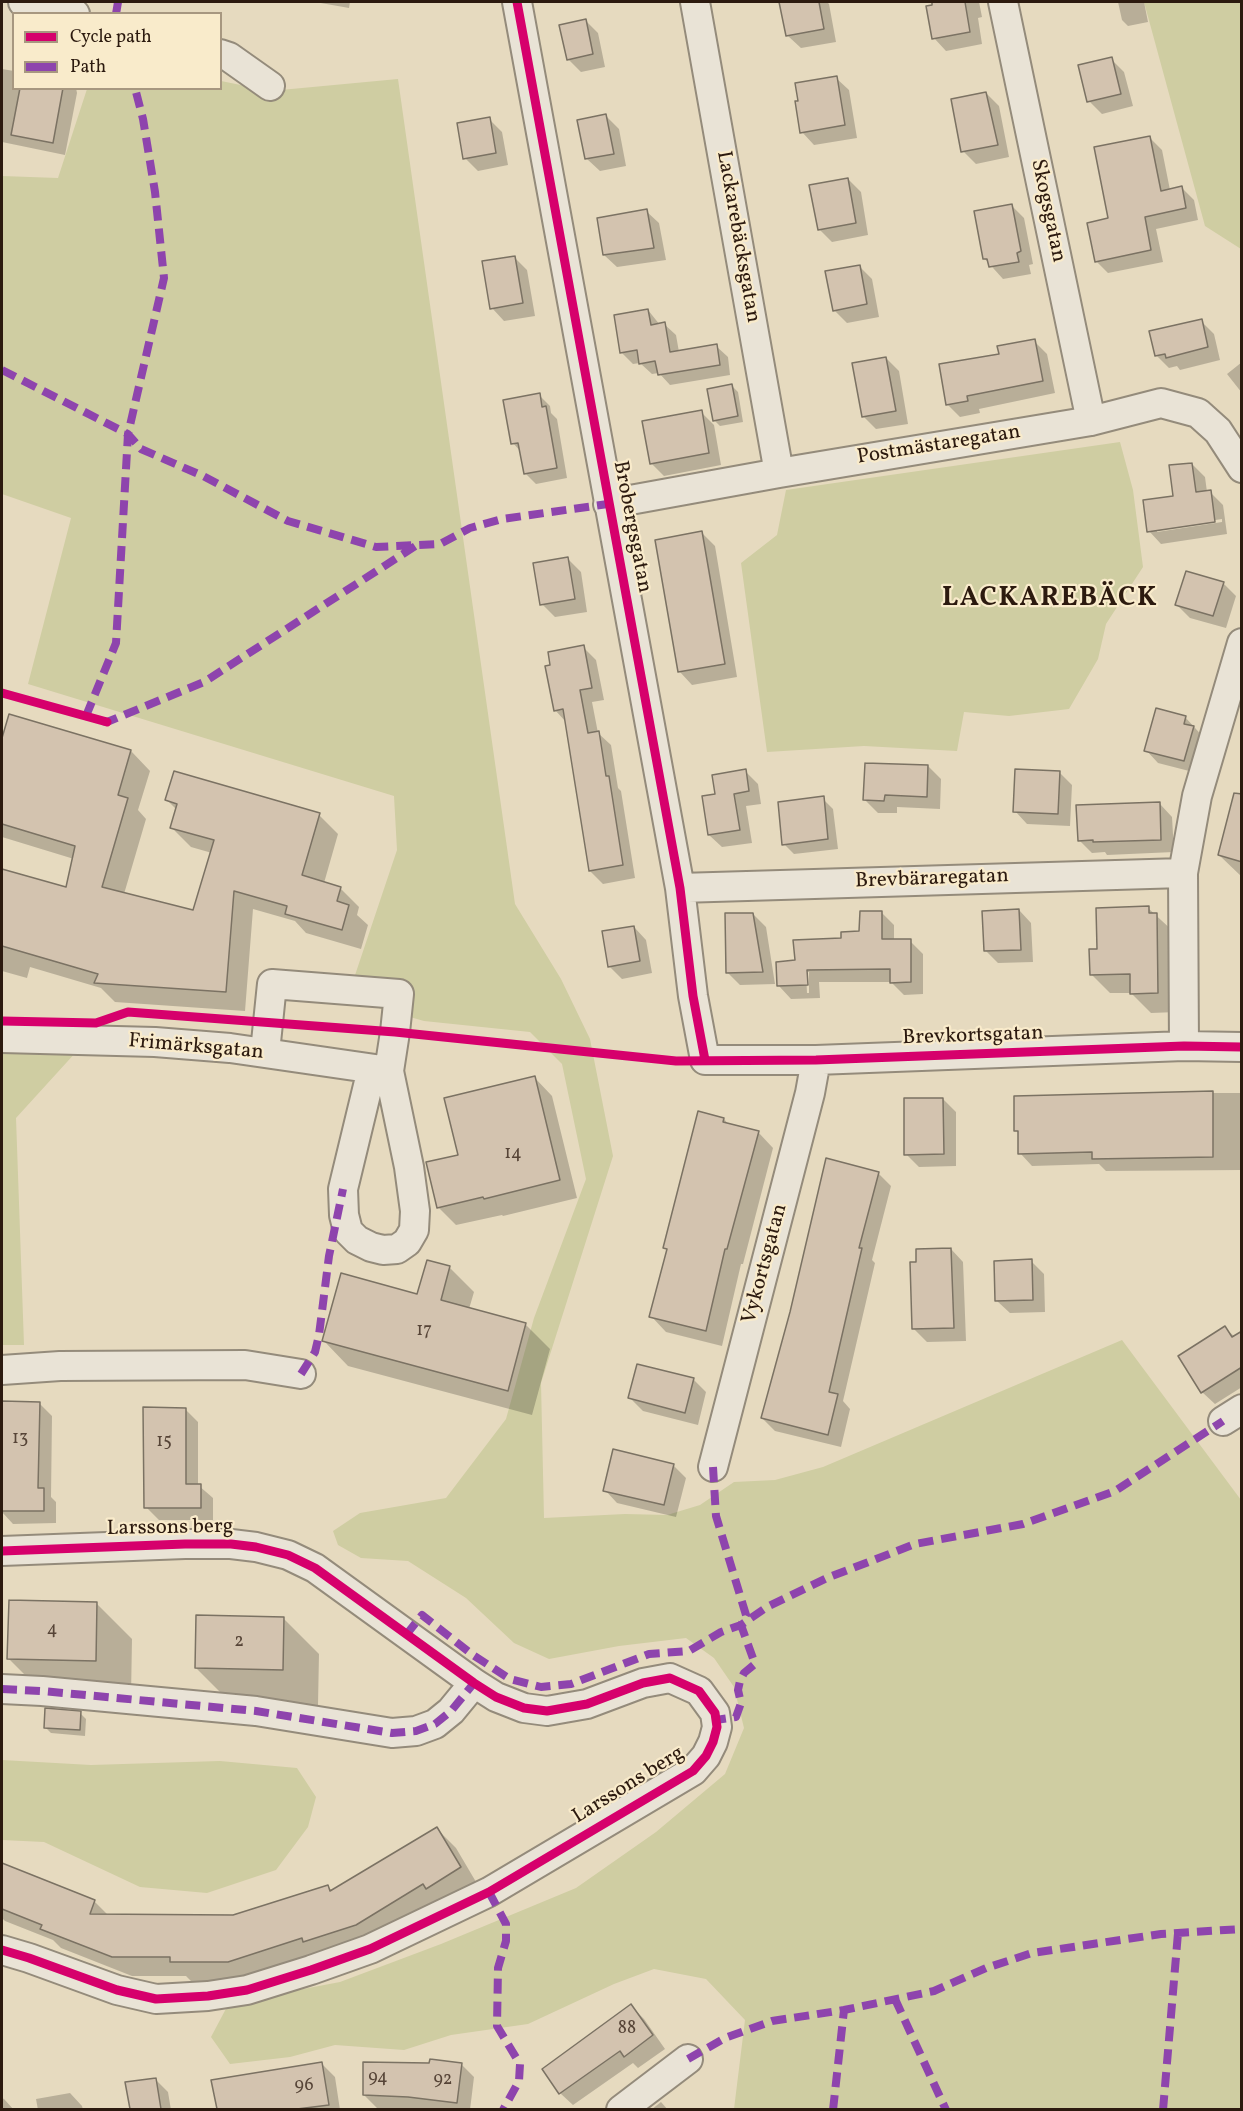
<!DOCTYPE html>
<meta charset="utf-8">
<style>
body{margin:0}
#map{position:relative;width:1243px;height:2111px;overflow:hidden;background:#e6dabf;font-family:Vollkorn,serif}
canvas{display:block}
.frame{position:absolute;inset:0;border:3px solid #2c1a0f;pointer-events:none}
.legend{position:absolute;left:12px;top:12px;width:210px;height:78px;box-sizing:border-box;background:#f9ebcb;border:2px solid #a79780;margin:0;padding:8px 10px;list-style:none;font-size:18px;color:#2c1a0f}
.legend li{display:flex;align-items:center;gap:12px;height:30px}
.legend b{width:30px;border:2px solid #a79780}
</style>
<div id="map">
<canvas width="1243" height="2111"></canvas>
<div class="frame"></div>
<ul class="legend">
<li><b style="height:8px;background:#d6006c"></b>Cycle path</li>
<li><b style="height:8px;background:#8e44ad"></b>Path</li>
</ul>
</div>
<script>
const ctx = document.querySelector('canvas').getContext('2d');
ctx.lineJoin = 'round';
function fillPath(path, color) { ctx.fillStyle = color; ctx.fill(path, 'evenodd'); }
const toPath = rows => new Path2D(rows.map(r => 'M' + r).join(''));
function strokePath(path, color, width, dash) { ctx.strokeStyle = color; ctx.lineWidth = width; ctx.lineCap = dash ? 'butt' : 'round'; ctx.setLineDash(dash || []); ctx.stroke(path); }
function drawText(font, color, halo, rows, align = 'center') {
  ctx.font = font + ' Vollkorn,serif'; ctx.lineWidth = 4.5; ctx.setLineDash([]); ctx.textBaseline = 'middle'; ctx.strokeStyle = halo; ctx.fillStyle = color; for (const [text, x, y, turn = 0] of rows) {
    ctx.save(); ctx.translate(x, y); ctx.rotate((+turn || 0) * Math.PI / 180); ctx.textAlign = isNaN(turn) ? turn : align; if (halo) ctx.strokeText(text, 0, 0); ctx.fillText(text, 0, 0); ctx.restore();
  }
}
fillPath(toPath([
 [1144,2,1241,2,1241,249,1205,226],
 [398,79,515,904,561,979,590,1039,613,1156,541,1383,544,1518,625,1514,667,1515,700,1505,734,1482,775,1480,823,1467,1122,1340,1241,1500,1241,2109,734,2109,745,2020,706,1979,654,1969,614,1984,528,2024,451,2035,404,2050,335,2045,290,2057,230,2064,211,2037,229,2003,340,1982,441,1944,576,1888,656,1832,725,1774,744,1728,734,1687,714,1658,686,1638,619,1646,549,1659,514,1643,466,1598,408,1561,361,1558,338,1545,333,1531,360,1513,446,1498,506,1419,534,1318,586,1179,562,1064,530,1032,424,1021,347,999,397,850,394,796,28,684,71,518,2,494,2,176,58,178,87,89,220,88,221,81,270,91],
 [1120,442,1133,490,1143,567,1106,624,1098,659,1069,709,1009,716,964,712,957,751,864,746,767,752,741,563,777,535,786,490],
 [2,1050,77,1051,16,1118,24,1345,2,1345],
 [2,1760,91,1765,220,1761,297,1768,316,1797,308,1827,276,1870,207,1893,140,1887,44,1842,2,1840]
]), '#cfcda2');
fillPath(toPath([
 [315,2,350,2,349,8],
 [781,2,827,2,829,4,836,42,801,48,788,36],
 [933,2,979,2,982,17,978,18,982,44,946,51,934,38],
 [1118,2,1144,2,1148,22,1128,26,1122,20],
 [585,20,598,33,605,67,581,72,568,59],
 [1111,59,1124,72,1133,106,1102,114,1089,101],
 [2,69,14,71,14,88,76,88,77,93,65,155,2,142],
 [836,78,849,90,857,138,814,145,802,132],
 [986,93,999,106,1009,157,976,164,963,151],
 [606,116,619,129,626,166,600,171,587,159],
 [489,119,502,132,508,165,478,171,465,158],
 [1150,138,1162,150,1170,190,1182,188,1194,200,1198,220,1156,229,1163,262,1108,273,1096,261,1109,220],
 [848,179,861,192,868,235,832,242,819,229],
 [1011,205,1024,218,1033,264,1029,265,1031,274,1003,279,985,259],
 [646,211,659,223,666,260,617,267,604,255],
 [514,257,527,270,535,316,504,321,492,308],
 [859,266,872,279,879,317,847,323,834,310],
 [648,310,660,325,664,324,676,335,679,352,716,346,728,357,730,375,670,385,659,373,652,374,640,363,633,364,622,353],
 [1201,321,1214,334,1220,360,1180,370,1177,366,1169,368,1156,355],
 [1034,341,1047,354,1055,393,979,409,980,413,960,417,947,404,1001,355],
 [886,358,899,371,908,424,876,429,863,416],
 [1242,362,1242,393,1227,374],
 [732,386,738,392,743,422,720,426,714,420],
 [539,395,550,406,551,413,557,419,567,478,536,484,525,473,521,452,513,443],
 [701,412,714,425,721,465,664,476,651,463],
 [1192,464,1205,477,1207,492,1210,492,1223,505,1227,534,1161,544,1149,531,1175,497],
 [1222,519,1222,522,1157,532,1157,529],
 [702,533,715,546,737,677,692,685,680,672],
 [568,559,581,572,587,612,555,617,542,604],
 [1223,583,1236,596,1226,628,1190,618,1177,605],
 [583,647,596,660,604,700,592,702,598,733,611,745,618,788,621,791,635,878,603,884,590,871,566,722,555,710],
 [10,716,131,751,150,771,138,810,146,819,124,894,194,912,212,853,191,847,172,828,177,810,167,800,319,815,338,834,324,883,340,888,359,907,357,915,368,925,361,949,306,933,295,921,253,909,245,1011,115,1002,101,988,30,967,27,978,2,971,2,871,67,889,74,859,2,837,2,743],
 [1185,717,1206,740,1197,773,1158,763,1146,750],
 [928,766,941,779,940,809,897,807,897,813,878,813,865,800],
 [745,771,758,784,761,804,746,806,752,843,722,847,709,835,717,795],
 [1059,772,1072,785,1070,826,1027,824,1015,811],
 [823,799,833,809,838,849,794,854,784,844],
 [1242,801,1242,877,1219,855],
 [1160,804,1172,817,1174,852,1107,855,1105,852,1092,853,1079,840],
 [1148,908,1175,933,1177,1012,1151,1013,1131,993,1110,993,1091,974,1099,951],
 [1019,910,1031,923,1033,962,998,963,985,950],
 [881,912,894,925,894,941,910,941,923,954,923,994,904,995,891,982,819,982,820,998,791,999,779,986,842,939,861,932],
 [806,972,809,972,809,993,807,993],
 [753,914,766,927,775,984,740,985,727,972],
 [634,927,646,940,652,973,622,979,609,966],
 [534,1077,552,1096,577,1198,503,1216,502,1215,456,1225,438,1207,459,1156],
 [1169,1093,1242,1093,1242,1170,1106,1171,1099,1164,1032,1166,1020,1153,1019,1134,1016,1130],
 [943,1099,956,1112,956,1166,919,1167,906,1154],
 [724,1119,729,1125,758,1132,773,1148,743,1264,741,1264,722,1346,666,1332,651,1316,668,1251,665,1248],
 [878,1173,891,1186,872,1260,875,1263,843,1401,850,1409,841,1447,775,1431,762,1418],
 [951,1249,963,1262,966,1341,927,1342,914,1329,918,1263],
 [1031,1261,1044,1274,1045,1312,1010,1313,997,1301],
 [449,1267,474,1292,469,1309,525,1324,550,1349,532,1415,348,1366,324,1341,418,1296],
 [1225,1328,1235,1337,1242,1333,1242,1387,1215,1404,1202,1392],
 [638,1365,694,1380,706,1392,698,1425,643,1411,630,1398],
 [2,1403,39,1403,52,1416,51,1497,56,1502,56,1523,13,1524,2,1512],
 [185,1409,198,1422,198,1485,213,1498,213,1520,159,1520,146,1507],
 [673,1465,686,1478,676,1517,617,1503,605,1490],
 [96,1603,132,1639,131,1696,45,1695,9,1659],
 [283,1618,319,1654,318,1705,232,1704,196,1668],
 [80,1713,86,1719,85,1736,51,1733,45,1727],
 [437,1829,456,1848,479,1887,374,1945,248,1981,191,1981,186,1976,132,1976,61,1948,53,1940,5,1921,2,1918,2,1865,94,1901,109,1916,233,1917,328,1886,332,1891],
 [631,2006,644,2019,665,2049,638,2068,633,2063,573,2105,560,2093],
 [322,2064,335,2077,340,2110,218,2110,213,2082],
 [461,2064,474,2077,470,2110,377,2108,364,2095],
 [155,2079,168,2092,171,2110,131,2110,127,2083],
 [70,2093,82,2106,83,2110,38,2110,36,2099],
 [2,2098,4,2099,14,2110,2,2110],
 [661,2102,668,2110,651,2110]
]), '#0003');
const building = toPath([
 [779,2,819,2,824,29,786,36,779,2],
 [932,2,965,2,970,32,932,39,926,6,932,5,932,2],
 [586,19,593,54,567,60,559,25,586,19],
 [1112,57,1121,94,1087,102,1078,65,1112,57],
 [837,76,845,125,800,133,795,101,798,101,795,83,837,76],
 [20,88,63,88,53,143,11,135,20,88],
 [986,92,998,145,961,152,951,99,986,92],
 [606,114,614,154,585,159,577,120,606,114],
 [490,117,496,153,463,159,457,123,490,117],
 [1150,136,1161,191,1182,186,1186,208,1145,217,1151,250,1095,262,1087,223,1108,218,1094,147,1150,136],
 [848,178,856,223,818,230,809,185,848,178],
 [1012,204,1021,251,1017,253,1019,262,989,267,987,259,983,259,974,211,1012,204],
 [647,209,654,248,603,255,597,218,647,209],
 [515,256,523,303,490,309,482,261,515,256],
 [860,265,867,304,833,311,825,271,860,265],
 [648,309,651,325,665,322,670,352,717,344,720,365,658,375,655,361,639,364,637,350,620,353,614,315,648,309],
 [1202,319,1208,347,1166,358,1165,354,1155,356,1149,331,1202,319],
 [1035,339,1043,381,967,396,968,401,946,405,939,364,999,354,997,346,1035,339],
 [886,357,896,411,862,417,852,363,886,357],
 [732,384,738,416,713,421,707,389,732,384],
 [540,393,542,407,546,406,557,468,524,474,518,443,511,444,503,400,540,393],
 [702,410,709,453,650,464,642,421,702,410],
 [1192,463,1196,492,1211,490,1215,522,1147,532,1143,500,1173,496,1169,465,1192,463],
 [702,531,725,664,678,672,655,540,702,531],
 [568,557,575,599,540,605,533,563,568,557],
 [1186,571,1224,582,1213,616,1175,605,1186,571],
 [584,645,592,688,580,690,588,733,599,731,606,776,609,776,623,865,589,871,563,709,554,711,545,666,550,665,548,652,584,645],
 [1156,708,1186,716,1184,724,1194,726,1184,761,1144,751,1156,708],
 [9,714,131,750,118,795,128,798,102,887,193,910,214,840,170,828,177,804,165,800,174,771,320,813,302,875,341,887,337,901,349,905,342,930,285,914,287,906,234,891,226,992,94,983,98,974,2,946,2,869,66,887,75,846,2,824,2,738,9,714],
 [865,763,928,765,927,797,885,795,884,801,863,800,865,763],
 [746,769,749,791,734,794,740,830,708,835,702,796,715,794,712,775,746,769],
 [1015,769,1060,771,1058,814,1013,812,1015,769],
 [1234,793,1242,794,1242,862,1218,855,1234,793],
 [824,796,828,839,782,845,778,802,824,796],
 [1160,802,1161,840,1093,842,1093,840,1078,841,1076,805,1160,802],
 [1149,906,1149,913,1157,913,1158,993,1130,994,1130,974,1090,975,1089,949,1097,949,1096,908,1149,906],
 [1019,909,1021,950,984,951,982,911,1019,909],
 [860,911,882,911,882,939,911,939,911,982,890,983,890,969,807,970,808,985,777,986,776,962,795,960,793,940,841,938,841,932,859,931,860,911],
 [725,913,753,913,763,972,726,973,725,913],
 [634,926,640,961,608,967,602,931,634,926],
 [535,1076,560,1180,484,1199,483,1197,437,1208,426,1162,458,1155,444,1098,535,1076],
 [1213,1091,1213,1157,1092,1159,1092,1152,1018,1154,1018,1131,1014,1131,1014,1096,1213,1091],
 [904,1098,943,1098,944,1154,904,1155,904,1098],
 [698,1111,724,1118,723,1122,759,1131,727,1249,725,1249,706,1331,649,1317,667,1249,663,1248,698,1111],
 [826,1158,879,1172,859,1248,862,1248,829,1392,838,1394,828,1435,761,1418,790,1312,826,1158],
 [951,1248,954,1328,912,1329,910,1262,916,1262,916,1249,951,1248],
 [1032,1259,1033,1300,995,1301,994,1261,1032,1259],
 [427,1260,450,1266,441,1300,526,1323,508,1391,322,1341,341,1273,417,1294,427,1260],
 [1225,1326,1232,1337,1242,1331,1242,1367,1201,1393,1178,1356,1225,1326],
 [637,1364,694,1378,685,1413,628,1398,637,1364],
 [2,1401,40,1402,38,1488,44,1488,44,1511,2,1511,2,1401],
 [143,1407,186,1408,186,1484,201,1484,201,1508,144,1508,143,1407],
 [613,1449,674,1464,664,1505,603,1491,613,1449],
 [9,1600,97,1602,96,1661,7,1659,9,1600],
 [196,1615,284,1617,283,1670,195,1668,196,1615],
 [45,1708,81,1711,80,1730,44,1728,45,1708],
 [437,1827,461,1867,426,1889,423,1884,356,1925,303,1942,302,1938,228,1962,170,1962,170,1957,112,1957,40,1929,42,1925,2,1909,2,1863,95,1900,90,1914,233,1915,328,1885,330,1891,437,1827],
 [631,2004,653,2035,624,2057,620,2051,559,2094,542,2069,631,2004],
 [430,2059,462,2063,457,2103,408,2097,363,2095,363,2062,429,2063,430,2059],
 [322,2062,329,2105,297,2109,217,2109,211,2080,322,2062],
 [156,2078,161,2109,130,2109,125,2082,156,2078]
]);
fillPath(building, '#d3c3af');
strokePath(building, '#7b7263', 1.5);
const minor = toPath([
 [23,2,75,14],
 [517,2,680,888,693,996,705,1060,816,1060,1184,1046,1242,1047],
 [695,2,779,473],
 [1003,2,1091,421],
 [220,54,229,57,270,86],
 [608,504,779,473,1091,421,1161,403,1198,413,1218,431,1242,468],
 [680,888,1183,873],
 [2,1038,155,1042,230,1048,389,1071],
 [1184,1046,1183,873,1197,796,1242,643],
 [265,1052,272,984,399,994,395,1032,389,1071,409,1167,415,1211,414,1230,407,1242,397,1249,383,1250,371,1247,357,1240,348,1231,344,1215,343,1189,372,1069],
 [2,1370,60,1366,245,1365,301,1374],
 [1223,1421,1242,1409],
 [713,1467,810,1093,816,1060],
 [2,1551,185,1544,231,1544,256,1547,288,1555,315,1568,474,1683,496,1697,524,1708,547,1711,587,1704,643,1683,670,1678,699,1691,715,1713,717,1727,713,1742,706,1756,693,1771,489,1892,370,1949,311,1970,247,1990,208,1996,156,1999,117,1990,29,1958,2,1950],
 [2,1689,42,1691,256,1711,392,1733,416,1731,435,1724,451,1711,474,1683],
 [621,2110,688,2059]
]);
strokePath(minor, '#948b7b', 32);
strokePath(minor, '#e9e3d6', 28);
strokePath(toPath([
 [116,14,118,2],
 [2,370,128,434,141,449,203,476,288,521,376,547,440,544,470,528,502,519,608,504],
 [86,716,116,643,128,434,164,278,155,192,143,119,135,88],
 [103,721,107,722,204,682,417,545],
 [301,1374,315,1352,319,1335,329,1256,343,1189],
 [713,1467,716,1516,746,1615,741,1625,755,1664,744,1673,740,1681,738,1690,741,1703,736,1717,716,1720],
 [406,1635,422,1615,473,1655,510,1679,541,1687,571,1684,649,1654,689,1651,721,1632,741,1625,767,1607,827,1578,915,1544,1023,1524,1115,1491,1223,1421],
 [2,1689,42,1691,256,1711,392,1733,416,1731,435,1724,451,1711,474,1683],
 [489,1892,506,1924,506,1941,498,1968,497,2026,520,2064,519,2081,503,2110],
 [895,1999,946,2110],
 [688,2059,725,2038,772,2021,844,2010,934,1991,986,1968,1032,1953,1161,1934,1242,1929],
 [833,2110,844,2010],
 [1163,2110,1178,1933]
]), '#8e44ad', 8, [15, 8]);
strokePath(toPath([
 [517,2,680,888,693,996,705,1060],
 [2,693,107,722],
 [2,1021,96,1023,128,1012,395,1032,676,1061,816,1060,1184,1046,1242,1047],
 [2,1551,185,1544,231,1544,256,1547,288,1555,315,1568,474,1683,496,1697,524,1708,547,1711,587,1704,643,1683,670,1678,699,1691,715,1713,717,1727,713,1742,706,1756,693,1771,489,1892,370,1949,311,1970,247,1990,208,1996,156,1999,117,1990,29,1958,2,1950]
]), '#d6006c', 9);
drawText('18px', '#564437', null, [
 ["14",513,1155],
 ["17",424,1332],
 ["13",20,1440],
 ["15",164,1443],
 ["4",52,1631],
 ["2",239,1643],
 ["88",627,2030],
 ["94",378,2079],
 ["92",443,2081],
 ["96",304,2087]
]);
drawText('21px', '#2c1a0f', '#f9ebcb', [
 ["Skogsgatan",1047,211,78],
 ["Lackarebäcksgatan",737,237,80],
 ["Postmästaregatan",939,446,-9],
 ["Brobergsgatan",631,527,79],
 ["Brevbäraregatan",932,880,-2],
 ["Brevkortsgatan",973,1037,-2],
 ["Frimärksgatan",196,1048,5],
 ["Vykortsgatan",766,1264,-75],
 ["Larssons berg",170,1529,-1],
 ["Larssons berg",629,1786,-32]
]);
ctx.letterSpacing = '1.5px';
drawText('bold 27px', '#2c1a0f', '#f9ebcb', [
 ["LACKAREBÄCK",1050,600]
]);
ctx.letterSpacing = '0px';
</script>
